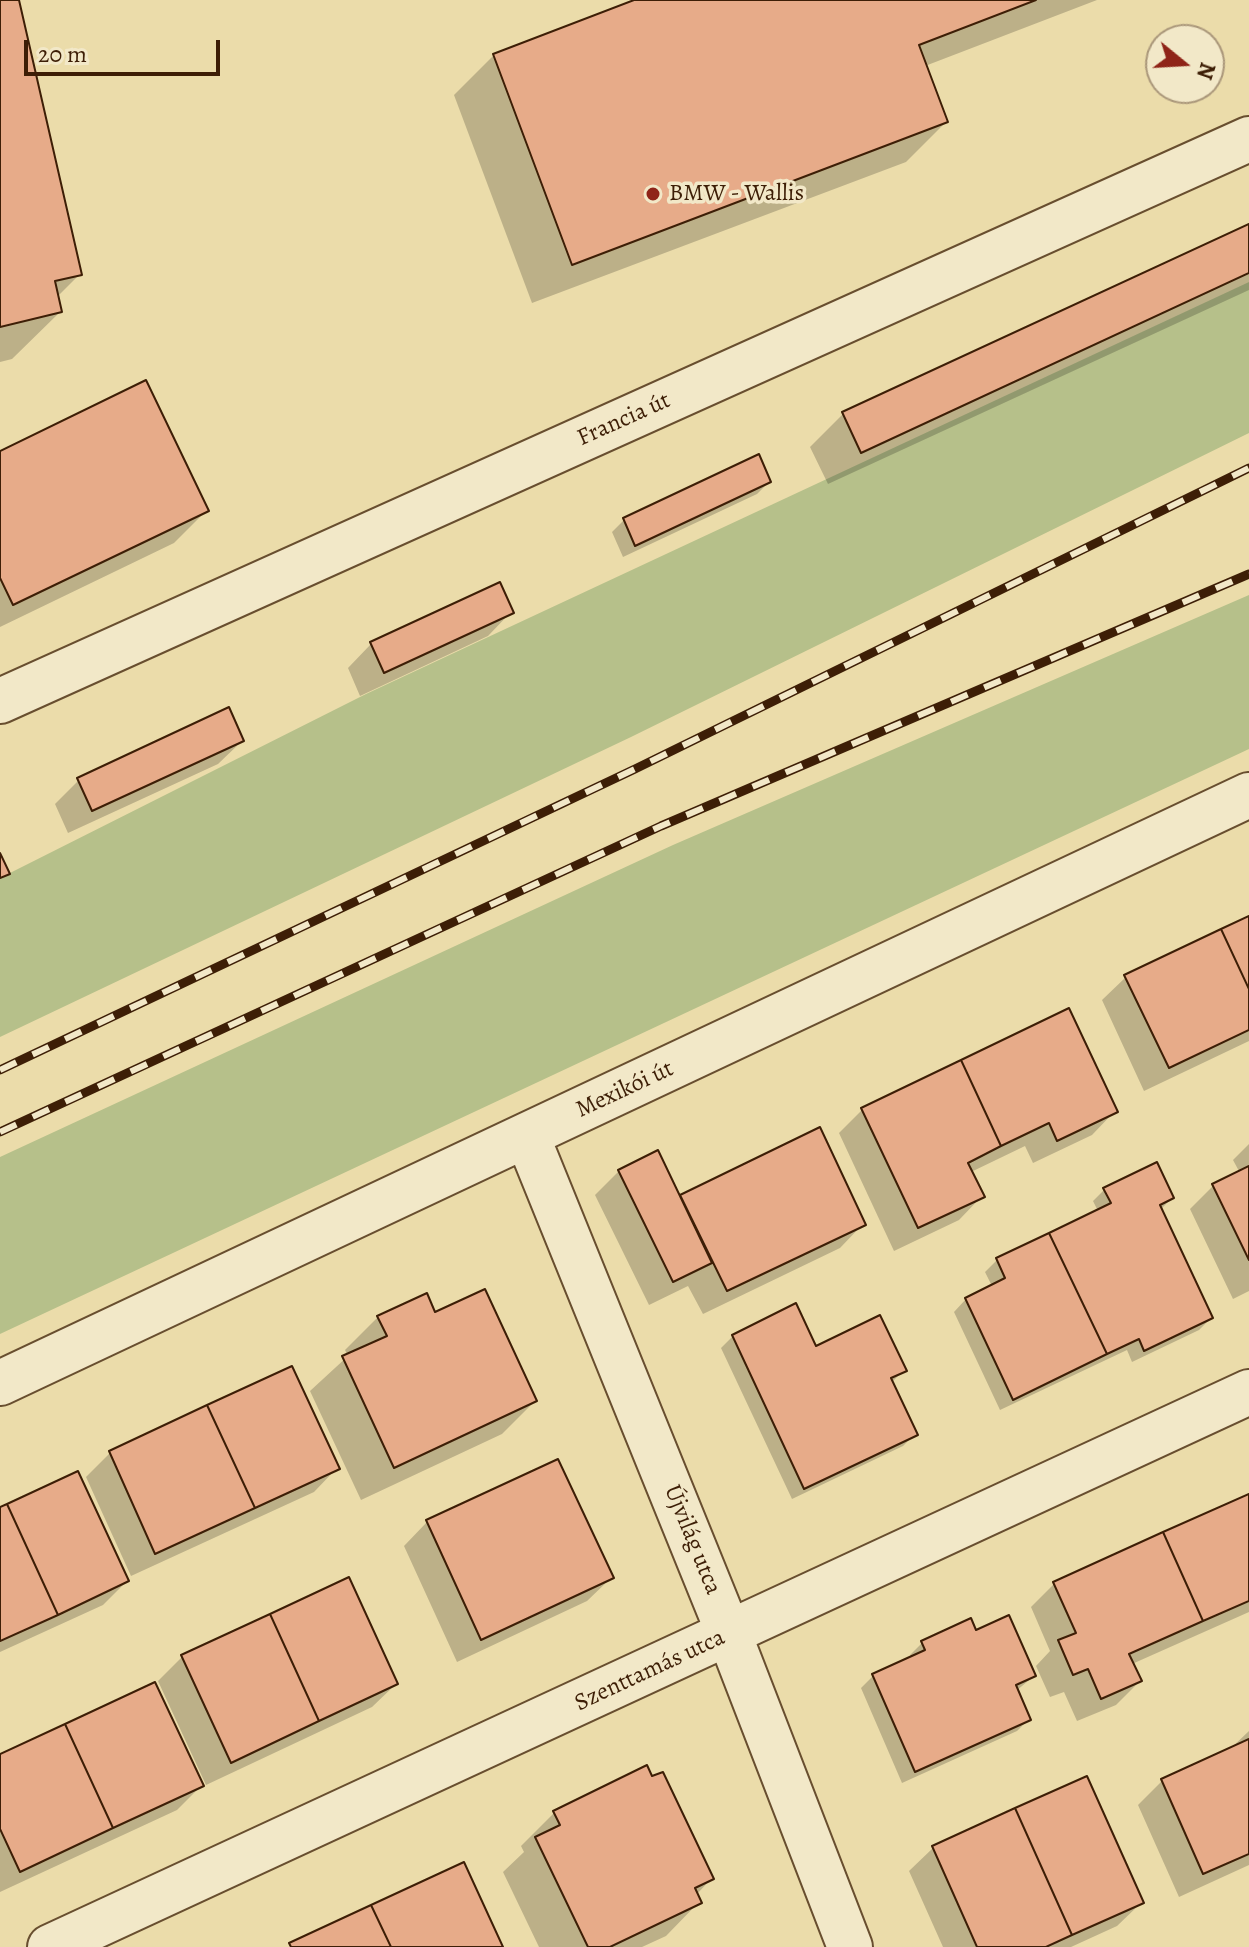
<!DOCTYPE html>
<meta charset="utf-8">
<style>
body{margin:0}
#map{position:relative;width:1249px;height:1947px;overflow:hidden;background:#ebdcaa;font-family:Alegreya,serif}
canvas{display:block}
.north{position:absolute;left:1145px;top:24px;width:80px;height:80px;box-sizing:border-box;background:#f2e8c8;border:2px solid #aa977a;border-radius:50%;rotate:108deg;font-size:22px;font-weight:700;line-height:32px;text-align:center;color:#3d1e06}
.north::after{content:'';display:block;margin:auto;width:28px;height:36px;background:#8f2418;clip-path:polygon(50% 0,100% 100%,50% 72%,0 100%)}
.scale{position:absolute;left:24px;top:40px;width:196px;height:36px;box-sizing:border-box;border:4px solid #3d1e06;border-top:0;padding-left:10px;font-size:24px;line-height:28px;white-space:nowrap;color:#3d1e06;-webkit-text-stroke:6px #f2e8c8;paint-order:stroke}
</style>
<div id="map">
<canvas width="1249" height="1947"></canvas>
<div class="north">N</div>
<div class="scale">20 m</div>
</div>
<script>
const ctx = document.querySelector('canvas').getContext('2d');
ctx.lineJoin = 'round';
function fillPath(path, color) { ctx.fillStyle = color; ctx.fill(path, 'evenodd'); }
const toPath = rows => new Path2D(rows.map(r => 'M' + r).join(''));
function strokePath(path, color, width, dash) { ctx.strokeStyle = color; ctx.lineWidth = width; ctx.lineCap = dash ? 'butt' : 'round'; ctx.setLineDash(dash || []); ctx.stroke(path); }
function drawText(font, color, halo, rows, align = 'center') {
  ctx.font = font + ' Alegreya,serif'; ctx.lineWidth = 7; ctx.setLineDash([]); ctx.textBaseline = 'middle'; ctx.strokeStyle = halo; ctx.fillStyle = color; for (const [text, x, y, turn = 0] of rows) {
    ctx.save(); ctx.translate(x, y); ctx.rotate((+turn || 0) * Math.PI / 180); ctx.textAlign = isNaN(turn) ? turn : align; if (halo) ctx.strokeText(text, 0, 0); ctx.fillText(text, 0, 0); ctx.restore();
  }
}
fillPath(toPath([
 [1249,282,1249,433,631,737,0,1037,0,878,366,694],
 [1249,595,1249,749,0,1334,0,1157,673,845]
]), '#b6c08a');
fillPath(toPath([
 [0,0,17,0,80,274,56,298,60,312,12,359,0,362],
 [639,0,1097,0,925,66,946,122,906,162,532,303,454,95,494,55],
 [1249,227,1249,290,828,484,810,447,843,414],
 [0,453,207,510,174,543,0,627],
 [769,482,757,494,623,557,612,532,624,520],
 [511,612,488,636,360,696,348,668,371,644],
 [242,741,218,764,68,833,55,804,79,780],
 [1249,918,1249,1041,1144,1091,1102,1000,1126,977],
 [863,1109,1115,1111,1092,1135,1033,1163,1025,1146,971,1172,982,1196,959,1220,894,1251,839,1133],
 [819,1130,863,1224,840,1248,703,1314,688,1286,649,1305,595,1195,619,1171,679,1198],
 [1249,1144,1249,1291,1233,1299,1190,1209,1214,1185,1240,1173,1233,1160],
 [1105,1189,1172,1198,1160,1210,1211,1318,1199,1330,1132,1362,1127,1350,1000,1410,954,1312,966,1299,992,1286,985,1272,997,1260,1098,1211,1093,1201],
 [434,1315,535,1401,502,1434,361,1500,310,1391,348,1356,345,1350,378,1317],
 [733,1336,815,1348,904,1370,891,1383,915,1434,903,1446,792,1499,721,1348],
 [291,1368,337,1468,314,1492,131,1576,86,1477,110,1453],
 [1249,1496,1249,1612,1132,1664,1140,1681,1116,1705,1077,1721,1064,1692,1050,1697,1036,1666,1050,1651,1031,1607,1054,1584],
 [0,1509,127,1581,103,1605,0,1652],
 [427,1522,611,1578,587,1601,457,1662,404,1546],
 [348,1580,396,1684,372,1707,206,1785,158,1681,182,1657],
 [970,1621,975,1632,1034,1676,1016,1691,1029,1719,1017,1731,902,1783,861,1688,873,1676,911,1659,910,1655,922,1643],
 [1249,1731,1249,1865,1179,1897,1138,1805,1162,1781,1228,1751],
 [0,1756,201,1786,177,1810,0,1892],
 [554,1813,711,1879,696,1895,699,1902,666,1936,642,1947,539,1947,503,1872,524,1852,521,1846],
 [933,1848,1141,1903,1117,1926,1071,1947,943,1947,909,1871]
]), '#0003');
const building = toPath([
 [0,0,19,0,82,275,55,281,62,312,0,327,0,0],
 [634,0,1036,0,919,45,948,122,572,265,493,54,634,0],
 [1249,224,1249,273,861,453,842,412,1249,224],
 [146,380,209,511,13,605,0,578,0,451,146,380],
 [759,454,771,482,635,546,623,518,759,454],
 [500,582,514,613,384,673,370,642,500,582],
 [229,707,244,741,92,811,77,778,229,707],
 [0,853,10,874,0,878,0,853],
 [1249,916,1249,989,1221,929,1249,916],
 [1221,929,1249,989,1249,1030,1169,1068,1124,975,1221,929],
 [1069,1008,1118,1112,1057,1141,1049,1123,1001,1146,961,1060,1069,1008],
 [961,1060,1001,1146,968,1163,985,1197,918,1228,861,1108,961,1060],
 [820,1127,866,1225,727,1291,680,1195,820,1127],
 [658,1150,712,1263,673,1282,618,1170,658,1150],
 [1157,1162,1174,1198,1160,1205,1213,1318,1144,1351,1139,1339,1107,1354,1049,1233,1111,1203,1103,1188,1157,1162],
 [1249,1166,1249,1260,1212,1184,1249,1166],
 [1049,1233,1107,1354,1013,1400,965,1298,1005,1278,996,1258,1049,1233],
 [485,1289,537,1401,394,1468,342,1356,387,1336,377,1316,427,1293,435,1312,485,1289],
 [796,1303,816,1346,880,1315,907,1371,891,1378,918,1435,804,1489,732,1335,796,1303],
 [292,1366,340,1469,255,1508,207,1405,292,1366],
 [207,1405,255,1508,155,1554,109,1451,207,1405],
 [558,1459,614,1578,481,1640,426,1520,558,1459],
 [78,1471,129,1581,58,1615,7,1504,78,1471],
 [1249,1494,1249,1601,1203,1621,1163,1532,1249,1494],
 [7,1504,58,1615,0,1641,0,1507,7,1504],
 [1163,1532,1203,1621,1129,1654,1142,1681,1101,1699,1088,1669,1073,1675,1058,1640,1076,1633,1053,1582,1163,1532],
 [349,1577,398,1684,319,1721,270,1614,349,1577],
 [270,1614,319,1721,231,1763,181,1655,270,1614],
 [1009,1615,1036,1676,1016,1685,1031,1720,915,1772,872,1674,925,1650,921,1641,971,1618,976,1630,1009,1615],
 [155,1682,204,1786,113,1828,65,1724,155,1682],
 [65,1724,113,1828,20,1872,0,1829,0,1754,65,1724],
 [1249,1739,1249,1854,1203,1874,1161,1779,1249,1739],
 [647,1765,652,1776,663,1772,714,1879,695,1888,702,1903,610,1947,588,1947,535,1837,560,1825,553,1811,647,1765],
 [1087,1776,1144,1903,1072,1935,1015,1808,1087,1776],
 [1015,1808,1072,1935,1046,1947,977,1947,932,1846,1015,1808],
 [464,1862,503,1947,391,1947,371,1905,464,1862],
 [371,1905,391,1947,291,1947,289,1943,371,1905]
]);
fillPath(building, '#e7ab89');
strokePath(building, '#3d1e06', 2);
const minor = toPath([
 [0,701,1249,139],
 [527,1136,729,1634,850,1947],
 [0,1383,1249,795],
 [50,1947,1249,1392]
]);
strokePath(minor, '#684e2f', 48);
strokePath(minor, '#f2e8c8', 44);
const rail = toPath([
 [0,1070,635,769,1249,468],
 [0,1132,661,826,1249,574]
]);
strokePath(rail, '#3d1e06', 9);
strokePath(rail, '#f2e8c8', 6, [18]);
for (const [x, y, r, color] of [
 [653,194,8,"#8f2418"]
]) { const dot = new Path2D(); dot.arc(x, y, r, 0, 2 * Math.PI); ctx.fillStyle = color; ctx.fill(dot); strokePath(dot, '#f2e8c8', 3); }
drawText('24px', '#3d1e06', '#f2e8c8', [
 ["BMW - Wallis",669,194]
], 'left');
drawText('24px', '#3d1e06', '#f2e8c8', [
 ["Francia út",624,420,-24],
 ["Mexikói út",625,1090,-25],
 ["Újvilág utca",692,1540,68],
 ["Szenttamás utca",650,1671,-25]
]);
</script>
